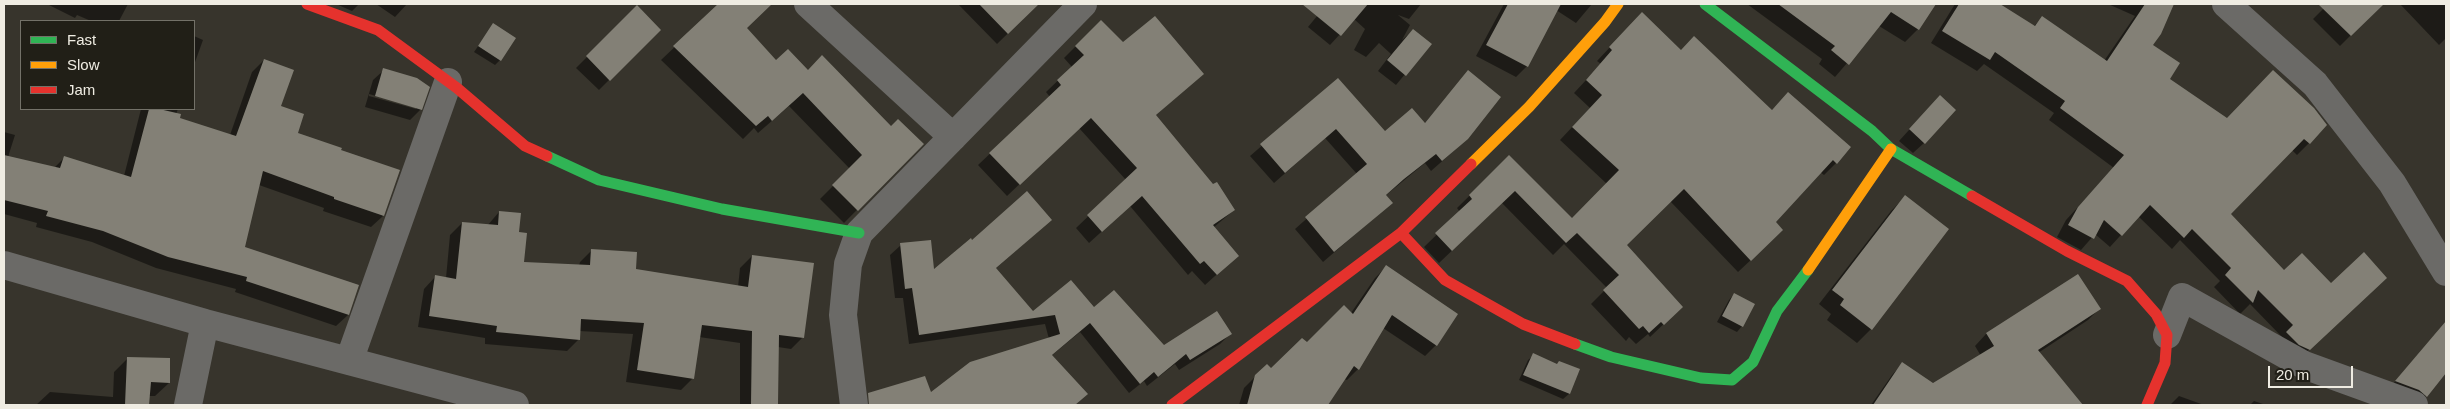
<!DOCTYPE html>
<style>
body{margin:0}
#map{position:relative;width:2450px;height:409px;overflow:hidden;background:#37342c;font-family:Arial,sans-serif}
canvas{display:block}
.frame{position:absolute;inset:0;border:5px solid #efece2;pointer-events:none}
.legend{position:absolute;left:20px;top:20px;width:175px;height:90px;box-sizing:border-box;background:#211f17;border:1px solid #737168;margin:0;padding:6px 9px;list-style:none;font-size:15px;color:#efece2}
.legend li{display:flex;align-items:center;gap:10px;height:25px}
.legend b{width:25px;border:1px solid #737168}
.scale{position:absolute;left:2268px;top:366px;width:85px;height:22px;box-sizing:border-box;border:2px solid #efece2;border-top:0;padding-left:6px;font-size:15px;line-height:18px;white-space:nowrap;color:#efece2;-webkit-text-stroke:4px #211f17;paint-order:stroke}
</style>
<div id="map">
<canvas width="2450" height="409"></canvas>
<div class="frame"></div>
<ul class="legend">
<li><b style="height:6px;background:#30b455"></b>Fast</li>
<li><b style="height:6px;background:#ff9f0a"></b>Slow</li>
<li><b style="height:6px;background:#e5322d"></b>Jam</li>
</ul>
<div class="scale">20 m</div>
</div>
<script>
const ctx = document.querySelector('canvas').getContext('2d');
ctx.lineJoin = 'round';
function fillPath(path, color) { ctx.fillStyle = color; ctx.fill(path, 'evenodd'); }
const toPath = rows => new Path2D(rows.map(r => 'M' + r).join(''));
function strokePath(path, color, width, dash) { ctx.strokeStyle = color; ctx.lineWidth = width; ctx.lineCap = dash ? 'butt' : 'round'; ctx.setLineDash(dash || []); ctx.stroke(path); }
fillPath(toPath([
 [47,4,128,4,119,21,91,21,77,15,75,18],
 [336,4,359,4,352,11],
 [376,4,407,4,395,17],
 [720,4,723,4,732,14,742,4,770,4,745,28,776,62,807,71,891,128,922,144,844,223,820,199,850,169,789,106,758,133,754,128,743,139,661,60],
 [958,4,1038,4,997,44],
 [1327,4,1421,4,1409,19,1398,15,1410,25,1402,40,1413,30,1430,44,1396,85,1378,71,1391,54,1379,43,1366,57,1354,50,1365,29,1354,19,1330,45,1308,27],
 [1504,4,1592,4,1576,23,1556,10,1527,66,1516,77,1476,56],
 [1747,4,1928,4,1932,7,1918,29,1905,42,1879,26,1835,77,1819,64,1822,59],
 [1955,4,1997,4,2034,26,2043,17,2104,61,2135,16,2108,4,2173,4,2160,33,2151,46,2168,79,2227,119,2261,83,2309,143,2297,155,2292,150,2229,214,2284,272,2331,285,2374,289,2297,361,2282,337,2250,304,2240,314,2214,287,2220,281,2180,240,2172,249,2138,216,2110,247,2095,234,2081,250,2057,237,2066,220,2114,168,2049,120,2054,113,1984,64,1977,71,1931,43],
 [2328,4,2382,4,2340,46,2313,19],
 [2400,4,2446,4,2446,38,2439,45],
 [637,7,659,30,599,90,576,68],
 [1101,21,1123,44,1202,74,1155,116,1234,210,1213,228,1225,267,1205,285,1192,271,1188,275,1130,206,1089,243,1076,228,1126,180,1079,128,1007,196,978,165,1050,97,1046,92,1072,67,1064,58],
 [493,25,500,60,495,65,474,52],
 [1629,27,1681,51,1771,111,1775,107,1836,163,1824,175,1820,172,1774,222,1769,243,1738,272,1670,201,1625,245,1669,319,1650,337,1648,334,1636,344,1629,337,1626,341,1591,304,1607,288,1564,244,1553,255,1502,203,1439,263,1424,247,1460,212,1457,208,1509,157,1572,220,1607,184,1560,140,1590,108,1574,93,1601,64,1597,61],
 [194,36,203,40,194,65],
 [264,60,280,107,296,133,383,216,371,227,323,211,324,208,259,185,243,248,358,286,348,315,336,326,235,292,236,289,156,268,92,242,36,227,37,223,4,214,4,132,15,135,8,157,54,168,64,158,124,176,141,109,178,109,176,114,178,118,230,135,252,72],
 [384,70,421,109,410,120,365,107,373,80],
 [369,94,416,107,416,109,369,96],
 [1468,72,1456,149,1431,171,1425,163,1385,196,1380,213,1323,262,1295,229,1357,174,1325,138,1274,183,1250,156,1338,80,1385,133,1424,124],
 [1929,108,1924,143,1913,153,1899,141],
 [1905,197,1871,329,1857,343,1827,320,1831,314,1819,304,1891,211],
 [499,212,518,233,523,263,579,266,580,262,592,250,635,270,738,287,740,268,752,256,803,337,791,349,778,347,777,404,740,405,740,343,699,337,693,378,681,390,626,382,633,334,579,331,579,339,567,351,485,344,485,338,418,327,424,289,435,277,446,278,450,235,462,223,487,226],
 [1040,230,995,269,1032,313,1094,309,1164,347,1230,334,1220,344,1179,370,1175,364,1147,386,1144,381,1129,393,1080,332,1051,356,1086,394,1074,405,875,405,873,400,930,394,1049,339,1045,324,909,344,903,298,895,298,890,255,901,245,933,271,972,241],
 [1386,267,1436,345,1425,356,1383,328,1358,369,1347,380,1344,379,1326,405,1239,405,1244,388,1267,365,1271,370,1351,313,1375,278],
 [2078,276,2100,308,2088,320,2038,353,2082,405,1940,405,1930,391,1981,356,1975,346,1986,334],
 [1734,294,1742,326,1737,332,1717,322,1729,300],
 [2446,322,2446,371,2426,396,2417,405,2387,391],
 [1534,355,1556,365,1578,370,1569,394,1563,399,1519,380,1528,360],
 [128,358,169,383,155,396,148,396,148,405,36,405,50,392,113,397,114,372],
 [1902,364,1929,382,1914,405,1871,405,1892,375],
 [2179,396,2204,405,2170,405],
 [2254,401,2266,405,2250,405]
]), '#0007');
fillPath(toPath([
 [718,4,772,4,747,28,776,60,788,49,808,70,822,55,891,126,898,119,924,144,858,211,832,185,862,155,803,93,772,121,768,116,756,126,673,46],
 [979,4,1039,4,1008,34],
 [1302,4,1368,4,1341,36],
 [1508,4,1561,4,1528,67,1486,45],
 [1778,4,1936,4,1919,30,1891,12,1849,65,1831,50,1835,46],
 [1959,4,2000,4,2035,26,2042,16,2107,61,2145,4,2174,4,2161,34,2153,45,2180,63,2170,79,2227,118,2273,70,2314,108,2327,125,2310,144,2304,139,2231,214,2284,270,2302,253,2331,283,2364,252,2387,278,2310,350,2299,345,2286,332,2293,325,2258,290,2253,303,2225,275,2231,268,2192,229,2184,238,2150,205,2122,236,2104,220,2094,239,2068,225,2078,207,2124,155,2060,108,2065,101,1995,52,1990,60,1942,31],
 [2318,4,2384,4,2351,36],
 [637,5,661,30,610,81,586,56],
 [1642,12,1681,50,1694,36,1772,110,1788,92,1851,147,1837,164,1833,160,1776,222,1783,230,1751,261,1684,189,1627,245,1683,307,1664,325,1661,322,1649,333,1643,326,1639,329,1603,290,1619,275,1577,233,1566,243,1515,191,1452,251,1435,233,1472,199,1469,195,1509,155,1572,218,1619,170,1572,127,1602,95,1586,80,1612,50,1609,47],
 [1155,16,1204,74,1156,115,1213,184,1217,182,1235,210,1213,225,1239,256,1217,275,1204,261,1200,264,1142,196,1102,232,1087,215,1137,168,1091,118,1020,185,989,153,1061,85,1057,80,1084,55,1075,46,1101,20,1123,42],
 [493,23,516,38,501,61,478,46],
 [1413,29,1432,44,1406,76,1387,60],
 [264,59,294,70,281,106,304,114,298,133,342,148,341,150,400,170,384,216,334,199,334,197,263,171,245,247,359,285,349,315,246,281,247,277,168,257,103,231,46,216,48,211,4,200,4,155,60,168,64,156,131,177,149,109,159,109,181,114,180,118,236,136],
 [383,68,417,78,430,87,422,110,375,96],
 [1468,70,1501,97,1468,139,1442,161,1436,154,1404,179,1386,195,1393,203,1334,252,1305,217,1367,164,1336,129,1285,173,1260,144,1338,78,1385,131,1412,108,1425,123],
 [1940,95,1956,110,1925,144,1909,129],
 [1027,191,1052,220,996,268,1033,311,1071,280,1094,307,1114,290,1164,345,1217,311,1232,334,1190,360,1186,354,1158,377,1154,372,1140,384,1090,323,1052,355,1088,394,1075,405,869,405,868,393,925,376,931,392,970,362,1060,334,1055,315,919,335,912,288,905,289,900,243,931,240,934,269,971,238,972,240],
 [1905,195,1949,229,1872,330,1840,305,1844,299,1832,290],
 [499,211,521,213,519,232,527,233,524,262,590,265,591,249,637,252,636,269,748,287,752,255,814,263,804,338,779,335,778,404,751,404,752,331,702,325,694,379,637,370,644,323,581,319,580,340,496,332,497,326,429,316,435,275,456,279,462,222,498,225],
 [1386,265,1458,314,1437,346,1392,315,1359,370,1354,366,1328,405,1247,405,1255,375,1267,364,1271,368,1302,338,1307,342,1344,305,1353,314],
 [2078,274,2101,309,2038,350,2083,405,1873,405,1902,362,1933,383,1994,346,1986,333],
 [1734,293,1755,304,1743,327,1722,316],
 [2446,321,2446,373,2427,397,2419,390,2395,381],
 [1533,353,1557,364,1559,361,1580,369,1570,394,1523,375],
 [127,357,170,358,170,383,151,382,149,405,125,405]
]), '#838076');
strokePath(toPath([
 [808,4,953,137],
 [2226,4,2315,84,2392,183,2446,272],
 [4,265,205,323,515,405],
 [2167,335,2182,297,2304,365,2414,405],
 [349,361,448,82],
 [188,405,205,323],
 [854,405,843,315,848,264,859,233,1083,4]
]), '#6b6a67', 28);
strokePath(toPath([
 [1705,4,1872,131,1891,149,1972,196],
 [547,156,599,180,722,209,859,233],
 [1575,344,1611,357,1701,378,1732,380,1753,362,1777,311,1808,270]
]), '#30b455', 11);
strokePath(toPath([
 [1471,164,1529,107,1605,22,1618,4],
 [1808,270,1891,149]
]), '#ff9f0a', 11);
strokePath(toPath([
 [307,4,378,30,457,88,525,146,547,156],
 [1972,196,2067,251,2127,281,2156,314,2167,335,2165,363,2147,405],
 [1401,233,1445,280,1523,324,1575,344],
 [1172,405,1401,233,1471,164]
]), '#e5322d', 11);
</script>
